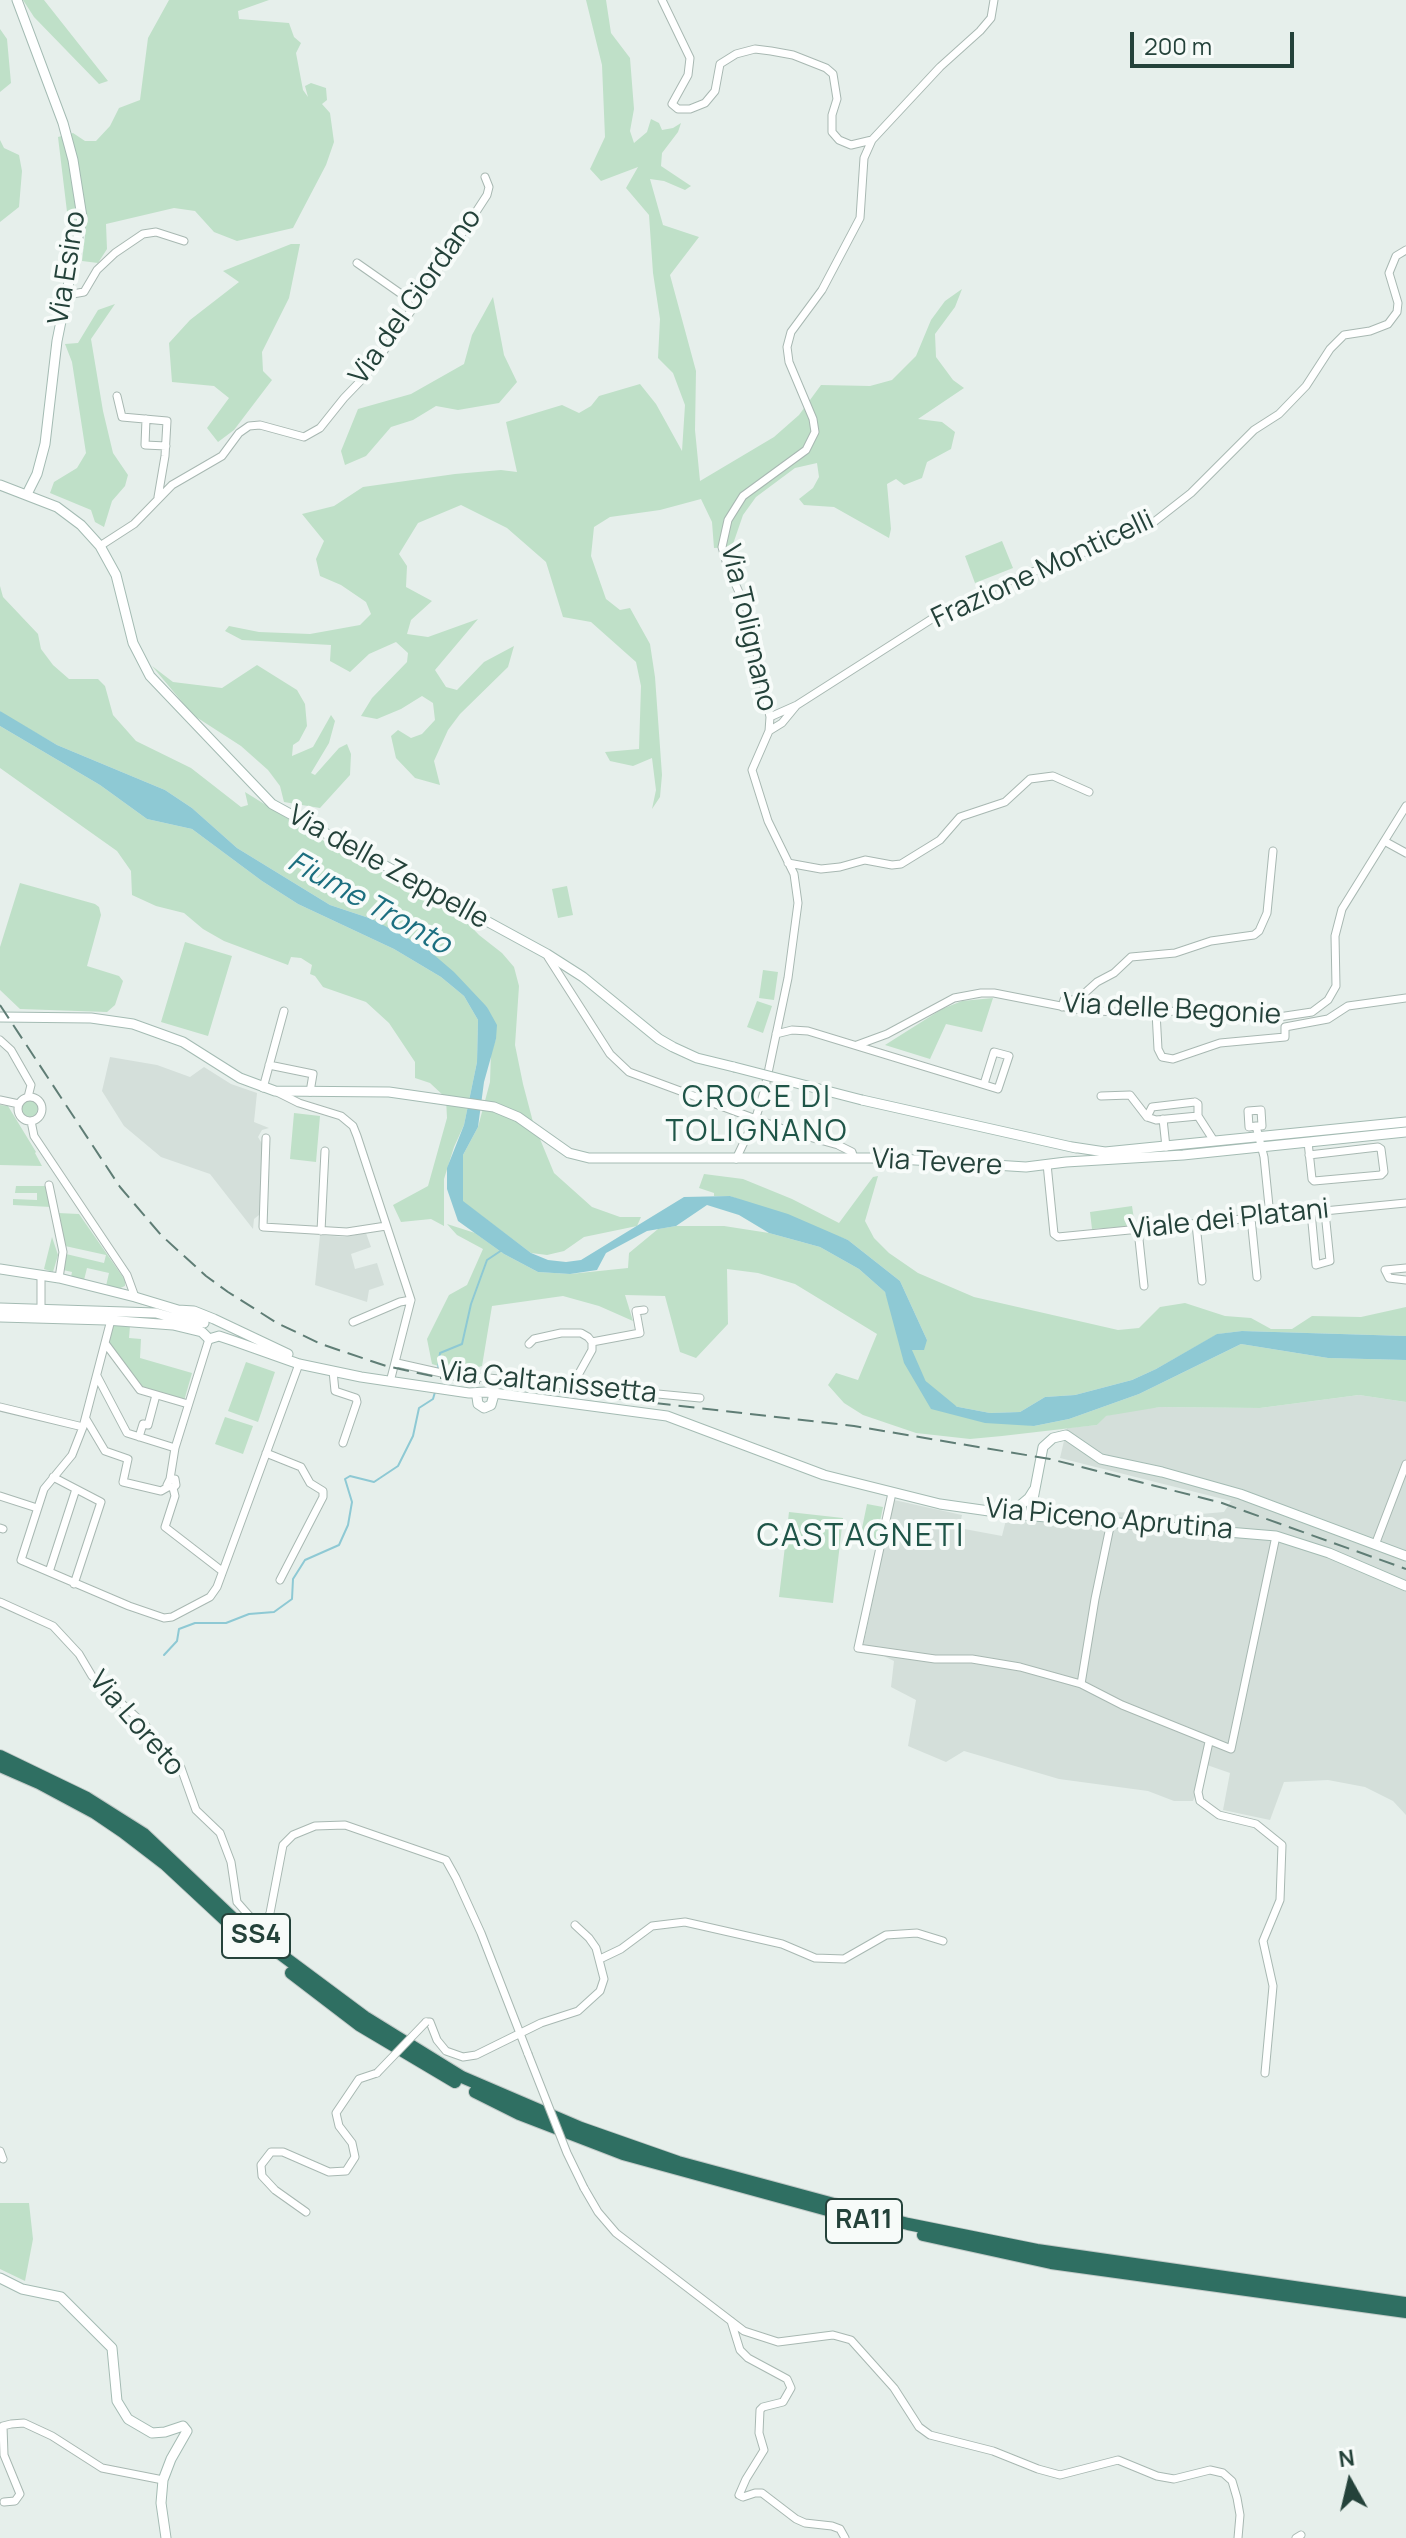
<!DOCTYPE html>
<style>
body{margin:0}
#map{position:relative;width:1406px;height:2538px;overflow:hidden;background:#e6efeb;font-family:Manrope,sans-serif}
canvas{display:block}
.north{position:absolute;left:1310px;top:2442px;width:80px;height:80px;-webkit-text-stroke:6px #f7fbf9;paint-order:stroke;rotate:352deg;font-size:22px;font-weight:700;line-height:32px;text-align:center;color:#24423a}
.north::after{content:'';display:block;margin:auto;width:28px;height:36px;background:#24423a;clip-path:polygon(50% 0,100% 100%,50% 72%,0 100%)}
.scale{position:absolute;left:1130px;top:32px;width:164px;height:36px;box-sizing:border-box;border:4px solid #24423a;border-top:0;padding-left:10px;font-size:24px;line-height:28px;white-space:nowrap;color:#24423a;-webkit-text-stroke:6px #f7fbf9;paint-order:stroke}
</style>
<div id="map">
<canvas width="1406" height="2538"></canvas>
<div class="north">N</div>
<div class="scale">200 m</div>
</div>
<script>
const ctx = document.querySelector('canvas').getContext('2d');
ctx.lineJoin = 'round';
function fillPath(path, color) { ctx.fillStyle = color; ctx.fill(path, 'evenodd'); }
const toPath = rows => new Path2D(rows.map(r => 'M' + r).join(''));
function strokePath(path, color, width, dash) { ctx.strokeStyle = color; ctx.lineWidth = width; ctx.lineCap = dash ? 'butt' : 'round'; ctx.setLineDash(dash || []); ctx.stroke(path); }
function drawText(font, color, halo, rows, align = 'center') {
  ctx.font = font + ' Manrope,sans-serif'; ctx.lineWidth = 8; ctx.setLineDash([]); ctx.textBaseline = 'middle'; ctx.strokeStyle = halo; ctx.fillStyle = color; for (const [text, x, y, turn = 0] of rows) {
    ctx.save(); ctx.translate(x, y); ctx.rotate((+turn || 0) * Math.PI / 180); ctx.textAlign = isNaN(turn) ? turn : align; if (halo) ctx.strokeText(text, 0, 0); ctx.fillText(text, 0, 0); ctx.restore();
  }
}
fillPath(toPath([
 [110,1057,157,1065,190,1077,204,1067,231,1084,257,1093,254,1122,269,1128,262,1130,258,1137,264,1147,259,1215,254,1219,253,1229,210,1174,161,1157,124,1126,102,1091],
 [366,1233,371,1247,351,1254,355,1269,377,1263,384,1285,369,1290,367,1302,315,1285,320,1235,345,1237],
 [1359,1395,1406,1402,1406,1815,1393,1801,1365,1787,1328,1780,1284,1782,1270,1820,1223,1810,1230,1773,1207,1765,1193,1801,1174,1801,1148,1791,1059,1779,964,1751,946,1762,908,1746,916,1700,891,1687,894,1661,863,1646,894,1500,962,1515,959,1528,1002,1536,1009,1508,1189,1515,1224,1512,1231,1501,1060,1458,1067,1428,1097,1425,1105,1416,1132,1410,1160,1407,1260,1408]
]), '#d4dfda');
fillPath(toPath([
 [23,0,44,0,108,81,99,84,34,17],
 [169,0,269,0,238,11,239,19,289,23,294,37,301,43,296,53,303,90,308,97,305,86,311,83,326,88,327,100,322,104,330,113,334,142,326,165,293,228,237,241,214,232,195,211,174,208,106,224,107,249,98,263,82,261,85,236,68,220,58,137,73,133,85,141,96,141,110,126,119,108,140,100,148,38],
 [586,0,606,0,611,33,630,58,634,109,630,131,634,143,647,132,651,119,659,123,662,130,673,128,681,123,678,132,662,153,661,166,691,186,685,190,664,181,650,179,663,225,699,237,670,275,696,371,695,430,700,481,774,437,799,415,821,385,870,386,892,380,916,356,931,320,945,301,962,289,955,307,935,334,936,357,953,380,964,388,918,419,942,422,955,432,951,449,927,462,922,478,904,485,896,479,887,484,891,529,889,538,834,507,804,505,799,499,813,488,819,477,817,463,795,468,756,497,743,515,732,547,714,548,712,522,701,499,660,510,610,517,594,527,591,556,606,599,620,610,630,608,650,644,655,677,662,775,660,797,652,809,656,790,652,758,633,766,610,761,605,752,639,749,641,686,636,662,591,622,563,617,546,562,507,528,461,505,418,523,399,554,407,566,406,587,432,601,411,620,407,634,428,637,478,619,435,670,446,687,457,690,484,662,514,646,508,667,460,714,448,730,434,761,440,785,415,778,396,758,391,736,398,730,411,738,422,734,435,720,433,703,422,696,401,709,377,719,361,716,372,698,407,662,408,653,396,642,369,654,350,672,330,661,331,645,242,640,225,631,229,626,259,632,310,634,360,625,371,614,366,602,341,585,320,576,316,559,324,541,302,514,334,506,363,487,455,474,501,470,517,472,506,422,562,405,579,413,591,406,599,396,640,384,656,404,682,451,685,405,673,373,658,358,660,319,653,273,649,215,626,188,638,167,601,181,590,169,605,137,602,65],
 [0,29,7,39,11,83,0,92],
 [0,140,4,148,19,155,22,171,19,207,0,222],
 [291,244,300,244,289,298,262,352,263,371,272,380,234,430,218,442,207,428,229,398,214,386,172,382,169,343,190,320,239,282,223,271],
 [493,297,504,355,517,382,499,403,458,410,436,406,413,420,391,427,366,456,345,465,341,451,358,409,411,394,464,364,472,335],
 [115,304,91,339,103,411,113,453,128,475,125,486,112,501,104,527,95,522,91,510,50,493,54,482,77,468,86,453,72,362,65,344,78,343,98,310],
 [1002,541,1013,568,975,583,965,556],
 [0,586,3,597,38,634,41,649,53,665,69,679,98,679,105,686,113,715,136,741,191,768,241,807,248,805,245,792,327,843,457,912,479,935,502,953,514,967,519,986,515,1045,523,1084,533,1122,554,1173,592,1207,620,1217,641,1217,637,1226,584,1237,564,1251,547,1255,531,1253,463,1202,463,1155,478,1127,490,1082,491,1052,496,1039,487,1007,372,919,330,905,237,848,192,808,165,790,57,745,3,714,0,711],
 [257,665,297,690,305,704,307,726,299,741,293,745,292,756,313,747,331,715,335,721,329,743,311,773,315,775,339,748,347,744,351,754,350,775,320,808,284,802,280,786,268,770,241,746,193,715,152,666,173,682,222,688],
 [0,726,100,785,147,819,192,829,262,881,298,904,394,949,441,977,464,996,478,1020,477,1062,464,1125,454,1147,444,1179,444,1226,431,1219,401,1222,393,1205,428,1186,447,1118,446,1098,430,1083,415,1078,415,1062,389,1023,366,1002,323,987,315,976,310,974,312,965,301,958,291,957,288,965,224,941,203,929,184,913,156,906,132,895,131,871,117,851,0,768],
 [20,883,95,904,99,907,101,915,87,966,119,976,123,981,115,1005,107,1012,20,1009,0,990,0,947],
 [567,886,573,915,558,918,552,889],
 [185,942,232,956,208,1036,161,1022],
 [763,970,778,972,774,1000,759,998],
 [993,998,982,1032,946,1024,930,1059,885,1045,942,1009,962,1001],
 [757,1001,772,1006,763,1033,747,1027],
 '21 1109a9 9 0 1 1 18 0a9 9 0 1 1-18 0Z',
 [0,1105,8,1106,36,1152,35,1153,42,1166,0,1165],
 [294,1113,320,1116,316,1162,290,1159],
 [704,1174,743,1179,792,1199,839,1223,873,1177,878,1176,865,1221,874,1238,889,1253,918,1273,974,1297,1118,1330,1139,1328,1160,1307,1185,1303,1225,1316,1251,1318,1271,1329,1292,1329,1312,1316,1361,1317,1406,1307,1406,1336,1242,1331,1218,1334,1156,1369,1132,1380,1075,1395,1045,1397,1020,1412,990,1413,948,1405,930,1391,913,1357,912,1350,927,1340,900,1281,848,1240,730,1196,714,1196,714,1193,699,1188],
 [16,1186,47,1186,51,1207,13,1205,13,1199,37,1200,37,1193,15,1193],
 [1132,1206,1135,1226,1092,1229,1090,1212],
 [58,1213,79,1214,125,1280,125,1286,118,1289,106,1286,109,1273,87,1268,84,1280,71,1277,72,1272,63,1270,66,1254,104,1263,106,1255,65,1246],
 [447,1224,475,1233,504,1254,538,1272,570,1274,628,1268,629,1253,658,1229,676,1226,724,1226,769,1233,820,1247,859,1269,885,1292,931,1408,1034,1426,1069,1419,1139,1394,1241,1344,1328,1358,1406,1360,1406,1402,1359,1395,1260,1408,1160,1407,1106,1416,1097,1425,1002,1436,970,1439,916,1433,863,1415,844,1403,828,1385,836,1373,858,1380,877,1334,795,1284,758,1273,727,1269,728,1324,696,1358,680,1352,665,1296,625,1295,633,1321,599,1306,563,1296,492,1306,482,1366,460,1373,432,1364,427,1339,449,1295,467,1285,483,1249,457,1235],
 [52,1237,58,1255,53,1272,44,1269],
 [111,1325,130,1326,129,1338,141,1339,140,1358,192,1373,184,1401,144,1389,107,1342],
 [246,1362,275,1372,258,1422,228,1411],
 [225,1417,253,1426,243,1454,215,1444],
 [867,1504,883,1507,876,1541,860,1538],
 [789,1512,843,1518,833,1603,779,1597],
 [0,2203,29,2203,33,2239,25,2281,0,2269]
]), '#bfe0c8');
fillPath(toPath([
 [0,711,57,745,165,790,192,808,237,848,330,905,372,919,426,948,454,972,487,1007,497,1025,496,1039,484,1082,478,1127,463,1155,463,1201,531,1253,548,1260,566,1262,581,1260,684,1197,730,1196,788,1214,848,1240,900,1281,927,1340,924,1350,912,1350,930,1391,948,1405,990,1413,1020,1412,1045,1397,1075,1395,1132,1380,1156,1369,1217,1334,1242,1331,1406,1336,1406,1360,1328,1358,1241,1344,1139,1394,1069,1419,1034,1426,985,1423,931,1409,904,1363,885,1292,859,1269,820,1247,769,1233,739,1215,707,1205,676,1226,647,1231,606,1253,597,1270,570,1274,538,1272,504,1254,458,1221,447,1189,447,1168,464,1125,477,1062,478,1020,464,996,441,977,394,949,298,904,262,881,192,829,147,819,100,785,0,726]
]), '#8ec9d4');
strokePath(toPath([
 [438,1369,440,1353,462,1344,471,1304,487,1260,502,1250],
 [164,1655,177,1641,179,1629,195,1623,226,1623,249,1614,274,1612,292,1599,293,1579,305,1560,339,1545,348,1525,352,1502,345,1479,350,1476,374,1482,398,1466,413,1436,419,1408,433,1399,435,1392]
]), '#8ec9d4', 2);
strokePath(toPath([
 [924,1386,952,1409]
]), '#8ec9d4', 10);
const street = toPath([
 [662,0,690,58,688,75,672,104,678,109,690,109,705,103,715,91,720,64,736,54,755,49,771,51,793,55,826,68,833,74,837,99,832,115,832,132,839,140,851,145,872,140],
 [357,263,407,298,410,312],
 [67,295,84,292,97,270,115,253,143,234,156,232,184,241],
 [117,396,122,417,167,421,165,456,158,497],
 [146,419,145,445,166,446],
 [100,546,134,524,172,485,222,456,239,433,249,426,260,425,304,437,320,428,344,398,370,371,424,292,487,195,489,187,485,177],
 [770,717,797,705,952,606,1001,584,1145,529,1191,493,1254,430,1279,414,1306,386,1330,349,1344,335,1370,331,1388,324,1397,312,1398,303,1389,273,1396,256,1406,250],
 [769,731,782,723,796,706],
 [1386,842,1406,853],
 [788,863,821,869,840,867,865,860,892,865,901,864,940,840,960,817,1005,802,1030,779,1053,776,1089,792],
 [548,957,610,1054,629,1072,791,1132,838,1145,852,1152,854,1158],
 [1062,1007,1064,1000,1077,1000,1097,982,1114,973,1131,957,1175,953,1211,941,1254,935,1259,931,1267,913,1273,851],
 [1156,1012,1158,1049,1162,1057,1173,1059,1220,1043,1285,1037,1285,1027,1328,1019,1348,1006,1406,998],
 [776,1034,792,1030,808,1031,998,1089,1009,1056,994,1052,984,1084],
 [0,1040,11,1050,31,1085,28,1097],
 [857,1045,887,1034,954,998,981,993,994,993,1081,1010,1116,1012,1194,1011,1272,1018,1312,1012,1328,1000,1336,986,1335,936,1342,909,1406,806],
 [269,1065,313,1074,310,1092],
 [263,1088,284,1011],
 [275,1091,299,1103,341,1116,353,1126,357,1136,411,1300,391,1378],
 [1101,1096,1130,1095,1147,1117],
 '18 1109a12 12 0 1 1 24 0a12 12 0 1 1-24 0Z',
 [0,1100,19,1104],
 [1195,1102,1198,1104,1198,1116,1156,1120,1147,1117,1152,1107,1195,1102],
 [1198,1116,1214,1141],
 [1163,1119,1166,1147],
 [31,1121,34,1136,127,1275,135,1297],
 [1256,1126,1262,1126,1261,1110,1248,1111,1249,1127,1256,1126,1264,1157,1270,1216],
 [266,1138,263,1227,347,1232,386,1226],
 [1308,1142,1312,1179,1314,1181,1381,1175,1384,1172,1381,1149,1378,1147,1309,1155],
 [736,1159,756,1117,764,1092,788,978,798,903,794,874,768,821,752,770,769,731,770,717,749,614,728,568,722,547,728,520,743,496,806,450,815,432,813,419,789,362,787,347,791,332,822,290,860,218,864,158,872,140,940,67,980,31,991,18,994,0],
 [1047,1164,1054,1234,1058,1237,1406,1203],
 [49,1185,63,1252,59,1278],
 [1311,1212,1316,1265,1330,1261,1326,1222],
 [1251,1218,1257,1277],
 [1196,1224,1202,1281],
 [1138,1230,1144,1286],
 [321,1231,325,1151],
 [1406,1268,1385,1270,1389,1278,1406,1280],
 [41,1275,41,1313],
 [112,1316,83,1427,72,1455,44,1489,21,1560,129,1606,164,1618,172,1617,210,1597,217,1587,299,1364],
 [353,1322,400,1302,411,1300],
 [592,1342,640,1333,636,1311,644,1310],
 [105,1343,140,1390,188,1404],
 [529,1344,534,1339,561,1333,581,1333,588,1337,592,1342,592,1350,577,1377,575,1385],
 [397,1363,446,1374,700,1398],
 [333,1371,335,1391,356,1398,357,1402,343,1443],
 [97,1376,127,1433,175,1448],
 [0,1407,83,1427],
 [86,1419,105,1451,128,1459,123,1482,161,1491,168,1487],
 [139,1437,143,1424,148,1425,156,1395],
 [266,1453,301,1467,310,1483,323,1491,323,1497,280,1580],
 [53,1477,101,1502,74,1584],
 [170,1479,175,1448,209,1339],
 [173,1488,167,1485,170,1479,175,1479,176,1485,173,1488,175,1496,165,1527,222,1571],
 [892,1493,858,1648,935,1659,972,1659,1020,1667,1081,1684,1122,1705,1231,1749,1276,1536],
 [0,1496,37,1508],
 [0,1528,3,1529],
 [1375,1545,1406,1464],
 [49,1572,76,1489],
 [0,1602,53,1626,79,1654,92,1676,145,1725,181,1768,196,1810,220,1833,231,1862,237,1902,252,1919,265,1924,270,1913,283,1845,293,1835,315,1826,345,1825,446,1860,456,1878,481,1933,528,2054],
 [1081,1684,1095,1599,1111,1522],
 [1209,1742,1198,1792,1200,1801,1219,1815,1256,1824,1282,1845,1280,1900,1263,1941,1273,1986,1265,2073],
 [600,1959,621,1949,652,1926,685,1922,782,1944,815,1958,844,1959,886,1935,917,1933,943,1941],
 [426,2022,430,2022,437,2040,446,2051,463,2057,476,2055,541,2023,578,2011,600,1991,604,1979,596,1948,589,1938,575,1925],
 [0,2151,3,2159],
 [584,2188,598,2212,616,2233,744,2331,778,2342,833,2335,851,2340,894,2388,919,2427,930,2435,993,2451,1038,2469,1060,2475,1118,2460,1157,2476,1174,2479,1210,2470,1223,2473,1232,2481,1237,2498,1240,2515,1238,2538],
 [306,2212,275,2190,262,2176,261,2165,271,2152,283,2152,329,2172,346,2171,355,2157,352,2143,339,2126,336,2113,359,2079,377,2073],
 [731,2321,740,2350,748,2358,787,2379,791,2388,783,2402,763,2407,760,2410,759,2433,764,2450,746,2479,739,2495,743,2497,755,2493,762,2493,796,2519,805,2523,832,2526,840,2529,845,2538],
 [4,2502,15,2501,20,2494,4,2455,3,2426,11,2424,24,2423,52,2436,102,2468,163,2480],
 [1296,2538,1301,2535]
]);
const secondary = toPath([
 [17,0,63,123,73,160,82,217,57,341,45,444,37,474,27,494],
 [0,485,57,507,81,525,100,546,116,575,133,643,150,676,272,804,547,954,583,977,659,1039,673,1047,697,1058,734,1067],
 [0,1017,91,1018,133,1024,183,1042,240,1078,275,1091,389,1092,494,1107,518,1117,569,1153,589,1158,884,1158,1026,1167,1066,1162,1183,1155,1406,1132],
 [862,1100,1076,1148],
 [1072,1147,1105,1152,1406,1122],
 [0,1269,59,1278,135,1297,178,1310,204,1323],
 [0,1308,156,1313,199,1325],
 [178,1310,194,1311,214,1319,288,1354],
 [0,1317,106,1320,173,1325,202,1332,209,1339,219,1336,234,1341,299,1364,361,1377,469,1393,486,1392,667,1416,824,1475,940,1504,1010,1514,1276,1536,1329,1553,1406,1586],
 [477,1397,478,1404,484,1408,491,1405,493,1398],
 [1010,1514,1029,1498,1034,1490],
 [1030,1515,1043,1447,1053,1438,1066,1435,1101,1459,1162,1472,1240,1494,1406,1556],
 [0,2278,22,2289,61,2297,112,2348,117,2401,128,2419,152,2433,165,2432,183,2426,187,2431,171,2459,163,2480,161,2503,166,2538]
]);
const highway = toPath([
 [0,1756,87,1798,144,1834,236,1921,365,2017,462,2077,581,2128,678,2162,908,2224,1037,2250,1406,2303],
 [0,1766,39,1783,95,1813,123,1832,166,1865,238,1932],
 [291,1973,359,2025,455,2082],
 [475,2092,519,2114,623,2154,886,2226],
 [923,2235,1051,2263,1406,2312]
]);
strokePath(street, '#a8b8b2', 9);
strokePath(secondary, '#a4bbb3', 11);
strokePath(highway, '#c2cac8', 14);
strokePath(street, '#fff', 7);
strokePath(secondary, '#fff', 9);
strokePath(highway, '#2f6f62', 12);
strokePath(toPath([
 [0,1005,120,1187,161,1235,206,1276,228,1292,277,1323,321,1344,386,1366,446,1379,854,1426,1050,1459,1222,1503,1406,1569]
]), '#5f7d75', 2, [16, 8]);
const streetBridge = toPath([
 [528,2054,567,2153,584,2188],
 [377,2073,426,2022]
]);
const secondaryBridge = toPath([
 [734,1067,862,1100]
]);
strokePath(streetBridge, '#a8b8b2', 9, []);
strokePath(secondaryBridge, '#a4bbb3', 11, []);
strokePath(streetBridge, '#fff', 7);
strokePath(secondaryBridge, '#fff', 9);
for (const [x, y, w] of [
 [256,1936,68],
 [864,2221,76]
]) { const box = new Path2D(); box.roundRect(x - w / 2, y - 22, w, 44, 6); ctx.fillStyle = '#f7fbf9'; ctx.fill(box); strokePath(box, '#24423a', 2); }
drawText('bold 26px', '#24423a', null, [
 ["SS4",256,1936],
 ["RA11",864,2221]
]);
drawText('28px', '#24423a', '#f7fbf9', [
 ["Via Esino",68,268,-81],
 ["Via del Giordano",416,297,-55],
 ["Frazione Monticelli",1043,570,-25],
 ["Via Tolignano",748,628,77],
 ["Via delle Zeppelle",388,868,29],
 ["Via delle Begonie",1172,1010,3],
 ["Via Tevere",937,1163,3],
 ["Viale dei Platani",1229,1220,-6],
 ["Via Caltanissetta",548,1383,6],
 ["Via Piceno Aprutina",1109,1520,5],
 ["Via Loreto",136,1724,49]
]);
drawText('italic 30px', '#1c6f80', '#f7fbf9', [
 ["Fiume Tronto",369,904,29]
]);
ctx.letterSpacing = '2px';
drawText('30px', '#1f5548', '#f7fbf9', [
 ["CROCE DI",757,1099],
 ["TOLIGNANO",757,1133]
]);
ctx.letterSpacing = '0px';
ctx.letterSpacing = '2px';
drawText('32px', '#1f5548', '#f7fbf9', [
 ["CASTAGNETI",861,1537]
]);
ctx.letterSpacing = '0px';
</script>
